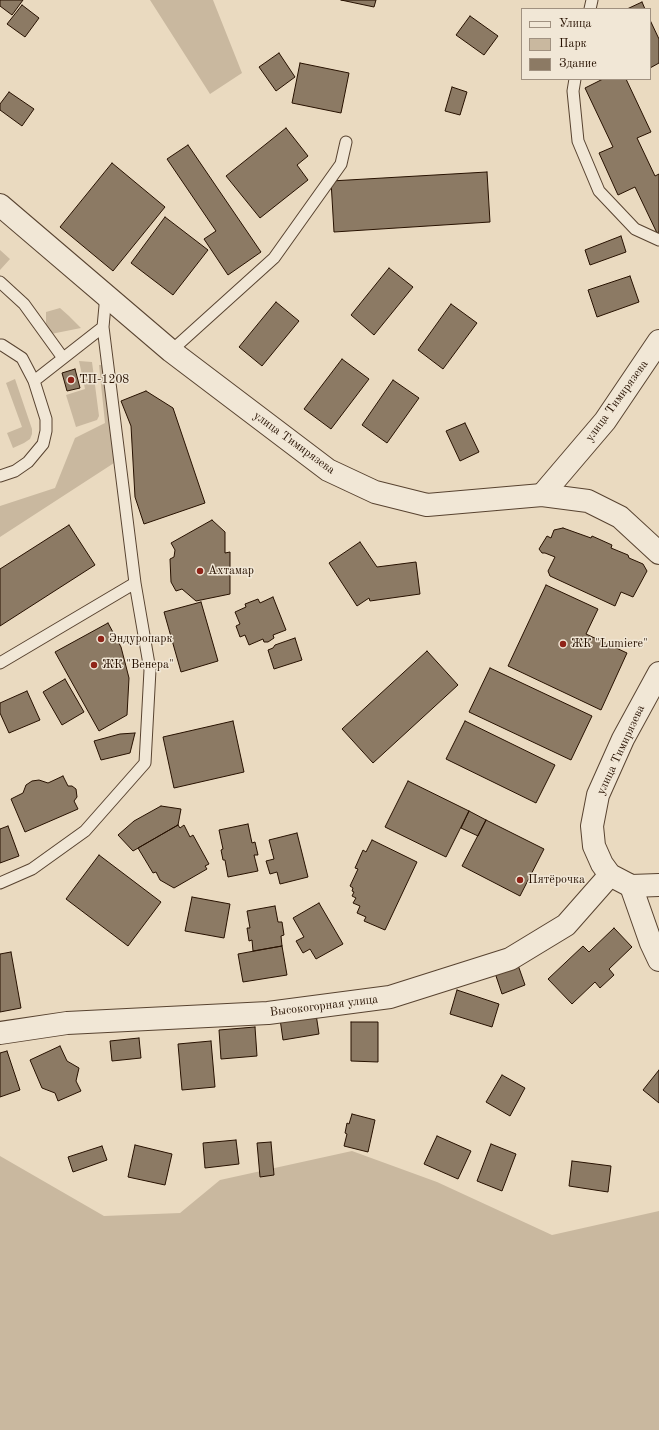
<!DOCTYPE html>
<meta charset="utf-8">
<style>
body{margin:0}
#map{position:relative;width:659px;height:1430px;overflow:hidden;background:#eadac0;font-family:"Old Standard TT",serif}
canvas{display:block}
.legend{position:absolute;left:521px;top:8px;width:130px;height:72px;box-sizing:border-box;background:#f1e7d6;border:1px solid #a09180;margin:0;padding:5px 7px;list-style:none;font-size:12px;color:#271100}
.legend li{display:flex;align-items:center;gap:8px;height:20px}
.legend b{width:20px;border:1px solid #a09180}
</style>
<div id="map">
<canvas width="659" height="1430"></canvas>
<ul class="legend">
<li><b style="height:5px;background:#f1e7d6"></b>Улица</li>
<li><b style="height:11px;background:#c9b89f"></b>Парк</li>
<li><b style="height:11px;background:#8c7a64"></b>Здание</li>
</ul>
</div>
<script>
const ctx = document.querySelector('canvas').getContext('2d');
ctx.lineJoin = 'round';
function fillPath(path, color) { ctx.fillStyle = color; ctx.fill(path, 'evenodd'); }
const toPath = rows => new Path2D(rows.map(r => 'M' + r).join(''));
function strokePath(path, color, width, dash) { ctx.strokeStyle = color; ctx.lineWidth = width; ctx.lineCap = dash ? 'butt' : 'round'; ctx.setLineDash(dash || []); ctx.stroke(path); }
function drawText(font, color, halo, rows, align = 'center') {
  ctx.font = font + ' "Old Standard TT",serif'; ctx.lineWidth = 3; ctx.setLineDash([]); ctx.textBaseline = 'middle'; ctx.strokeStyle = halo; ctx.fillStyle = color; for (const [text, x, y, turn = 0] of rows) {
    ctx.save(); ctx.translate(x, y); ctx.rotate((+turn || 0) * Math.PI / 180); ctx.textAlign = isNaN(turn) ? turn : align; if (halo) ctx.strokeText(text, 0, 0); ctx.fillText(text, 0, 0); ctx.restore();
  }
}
fillPath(toPath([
 [150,0,213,0,242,73,210,94],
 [0,250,10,259,0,270],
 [60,308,69,316,81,328,51,334,46,326,46,312],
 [79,361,92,362,99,416,97,420,76,427,66,395,85,389],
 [99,365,103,365,114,463,0,537,0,506,55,488,75,438,105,423],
 [15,379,32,429,32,434,30,439,24,443,13,448,7,433,22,427,6,383],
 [352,1151,437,1182,552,1235,659,1211,659,1430,0,1430,0,1156,104,1216,180,1213,220,1180]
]), '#c9b89f');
const building = toPath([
 [0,0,23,0,12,15,0,6,0,0],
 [341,0,376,0,374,7,341,0],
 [642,2,645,9,627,9,642,2],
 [22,5,39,18,25,37,7,24,22,5],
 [470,16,498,36,484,55,456,35,470,16],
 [650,20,659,39,659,63,650,68,650,20],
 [279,53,295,77,276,91,259,67,279,53],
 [300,63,349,73,341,113,292,103,300,63],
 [603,79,626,79,651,132,637,138,655,176,659,174,659,232,657,233,635,187,618,195,599,153,613,147,585,88,603,79],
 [452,87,467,92,460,115,445,111,452,87],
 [9,92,34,109,22,126,0,110,0,104,9,92],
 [286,128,308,156,297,165,308,180,260,218,226,176,286,128],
 [188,145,261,252,228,275,204,239,216,231,167,159,188,145],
 [112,163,165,207,113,271,60,227,112,163],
 [487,172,490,222,334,232,331,181,487,172],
 [165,217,208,250,173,295,131,263,165,217],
 [621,236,626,252,590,265,585,250,621,236],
 [389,268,413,287,374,335,351,315,389,268],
 [630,276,639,302,597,317,588,290,630,276],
 [276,302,299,321,262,366,239,347,276,302],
 [451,304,477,323,443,369,418,350,451,304],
 [342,359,369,379,331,429,304,409,342,359],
 [75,369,80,388,67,391,62,373,75,369],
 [393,380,419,398,387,443,362,425,393,380],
 [146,391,173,408,205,503,144,524,135,497,131,426,121,401,146,391],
 [465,423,479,452,460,461,446,431,465,423],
 [212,520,225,532,225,553,230,552,230,594,196,601,182,589,176,591,171,582,170,559,174,557,175,550,171,543,212,520],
 [69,525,95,565,0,626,0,569,69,525],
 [563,528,591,538,592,536,612,545,611,548,628,555,629,558,643,564,647,571,633,597,621,592,615,606,550,576,548,571,555,557,545,553,542,553,539,549,547,536,551,538,554,530,563,528],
 [360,542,377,567,416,562,420,594,370,601,369,598,357,606,329,563,360,542],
 [546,585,598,609,586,634,627,653,601,710,508,666,546,585],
 [273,597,286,630,273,635,274,638,268,642,264,642,263,639,249,645,245,635,240,637,236,626,240,624,235,612,246,607,245,604,258,599,260,603,273,597],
 [201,602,218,661,181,672,164,612,201,602],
 [108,623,121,647,129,678,127,715,99,731,55,652,108,623],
 [295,638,302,660,274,669,268,650,273,648,275,645,295,638],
 [427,651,458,685,373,763,342,729,427,651],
 [490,668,592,716,571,760,469,712,490,668],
 [65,679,84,712,62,725,43,692,65,679],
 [27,691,40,720,9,733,0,713,0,703,27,691],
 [233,721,244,772,174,788,163,737,233,721],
 [465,721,555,765,536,803,446,759,465,721],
 [135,733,130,753,101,760,94,741,120,734,135,733],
 [63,776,68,786,72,786,76,789,77,797,74,801,78,809,25,832,11,799,23,793,26,785,32,781,39,780,48,783,63,776],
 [408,781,469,811,446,857,385,827,408,781],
 [161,806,181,809,178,825,133,851,118,835,134,821,161,806],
 [469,811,486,820,478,836,461,828,469,811],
 [486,820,544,849,520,896,462,866,486,820],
 [248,824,252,843,255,842,258,855,254,855,258,871,228,877,225,860,223,860,221,850,223,849,219,830,248,824],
 [178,825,180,828,184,825,190,837,193,835,209,864,205,866,207,869,174,888,160,880,156,872,153,873,138,848,178,825],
 [8,826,19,856,0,863,0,829,8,826],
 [297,833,308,877,280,884,277,872,270,874,266,861,274,859,269,840,297,833],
 [372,840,417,862,385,930,364,921,366,917,357,913,360,906,353,903,356,898,352,896,354,892,352,891,353,888,350,886,358,869,355,868,363,850,366,852,372,840],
 [99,855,161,902,128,946,66,899,99,855],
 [192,897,230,904,224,938,185,931,192,897],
 [319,903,343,944,316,959,310,949,303,953,296,941,304,937,293,918,319,903],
 [275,906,278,922,282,922,284,935,281,936,282,946,253,951,252,940,249,941,247,928,250,928,247,911,275,906],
 [614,928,632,947,609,969,614,975,600,988,595,982,572,1004,548,979,583,946,589,952,614,928],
 [282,946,287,975,243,982,238,954,282,946],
 [11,952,21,1008,0,1012,0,954,11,952],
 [518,965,525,985,502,994,495,973,518,965],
 [457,990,499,1004,492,1027,450,1014,457,990],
 [316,1014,319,1034,283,1040,280,1019,316,1014],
 [351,1022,378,1022,378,1062,351,1061,351,1022],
 [255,1027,257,1056,221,1059,219,1030,255,1027],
 [139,1038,141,1058,112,1061,110,1041,139,1038],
 [211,1041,215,1087,182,1090,178,1044,211,1041],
 [60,1046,67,1061,79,1068,76,1081,81,1091,58,1101,55,1093,42,1088,30,1060,60,1046],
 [7,1051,20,1090,0,1097,0,1053,7,1051],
 [659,1070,659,1103,643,1090,659,1070],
 [502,1075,525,1088,510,1116,486,1102,502,1075],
 [352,1114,375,1120,368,1152,344,1146,347,1134,345,1133,347,1123,349,1124,352,1114],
 [437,1136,471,1151,458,1179,424,1164,437,1136],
 [236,1140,239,1164,205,1168,203,1143,236,1140],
 [271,1142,274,1175,260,1177,257,1143,271,1142],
 [491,1144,516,1154,502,1191,477,1181,491,1144],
 [135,1145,172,1154,165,1185,128,1177,135,1145],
 [102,1146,107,1160,73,1172,68,1157,102,1146],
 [572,1161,611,1166,608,1192,569,1186,572,1161]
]);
fillPath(building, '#8c7a64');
strokePath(building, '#271100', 1);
const service = toPath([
 [590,9,592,0],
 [575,79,573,91,578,141,599,191,635,229,659,240],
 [0,282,24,304,63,358],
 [0,345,2,345,22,358,34,381,46,419,46,431,43,444,28,462,15,471,0,476],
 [171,351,274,258,341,164,346,142],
 [34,381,103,327],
 [0,663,135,583,103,327,106,295],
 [0,883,32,869,85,831,145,763,150,670,135,583]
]);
const minor = toPath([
 [542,495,605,421,659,341],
 [631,886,651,943,659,960],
 [0,1033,67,1023,268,1013,390,997,510,959,566,925,610,875]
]);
const tertiary = toPath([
 [0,205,171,351,328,470,375,492,427,505,542,495,588,501,620,517,659,553],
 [659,673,623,739,598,795,592,826,594,846,602,864,610,875,631,886,659,885]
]);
strokePath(service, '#584330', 13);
strokePath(minor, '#584330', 24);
strokePath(tertiary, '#584330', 24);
strokePath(service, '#f1e7d6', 11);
strokePath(minor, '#f1e7d6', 22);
strokePath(tertiary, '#f1e7d6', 22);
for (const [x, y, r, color] of [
 [71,380,4,"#8f2418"],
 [200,571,4,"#8f2418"],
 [101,639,4,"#8f2418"],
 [563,644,4,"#8f2418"],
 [94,665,4,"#8f2418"],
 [520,880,4,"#8f2418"]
]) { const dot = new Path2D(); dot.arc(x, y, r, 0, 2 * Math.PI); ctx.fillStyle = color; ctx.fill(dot); strokePath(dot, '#f1e7d6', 1.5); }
drawText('12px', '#271100', '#f1e7d6', [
 ["ТП-1208",79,380],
 ["Ахтамар",208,571],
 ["Эндуропарк",109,639],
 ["ЖК \"Lumiere\"",571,644],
 ["ЖК \"Венера\"",102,665],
 ["Пятёрочка",528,880]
], 'left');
drawText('12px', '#271100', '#f1e7d6', [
 ["улица Тимирязева",617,401,-54],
 ["улица Тимирязева",294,443,36],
 ["улица Тимирязева",621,750,-65],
 ["Высокогорная улица",324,1006,-7]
]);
</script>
